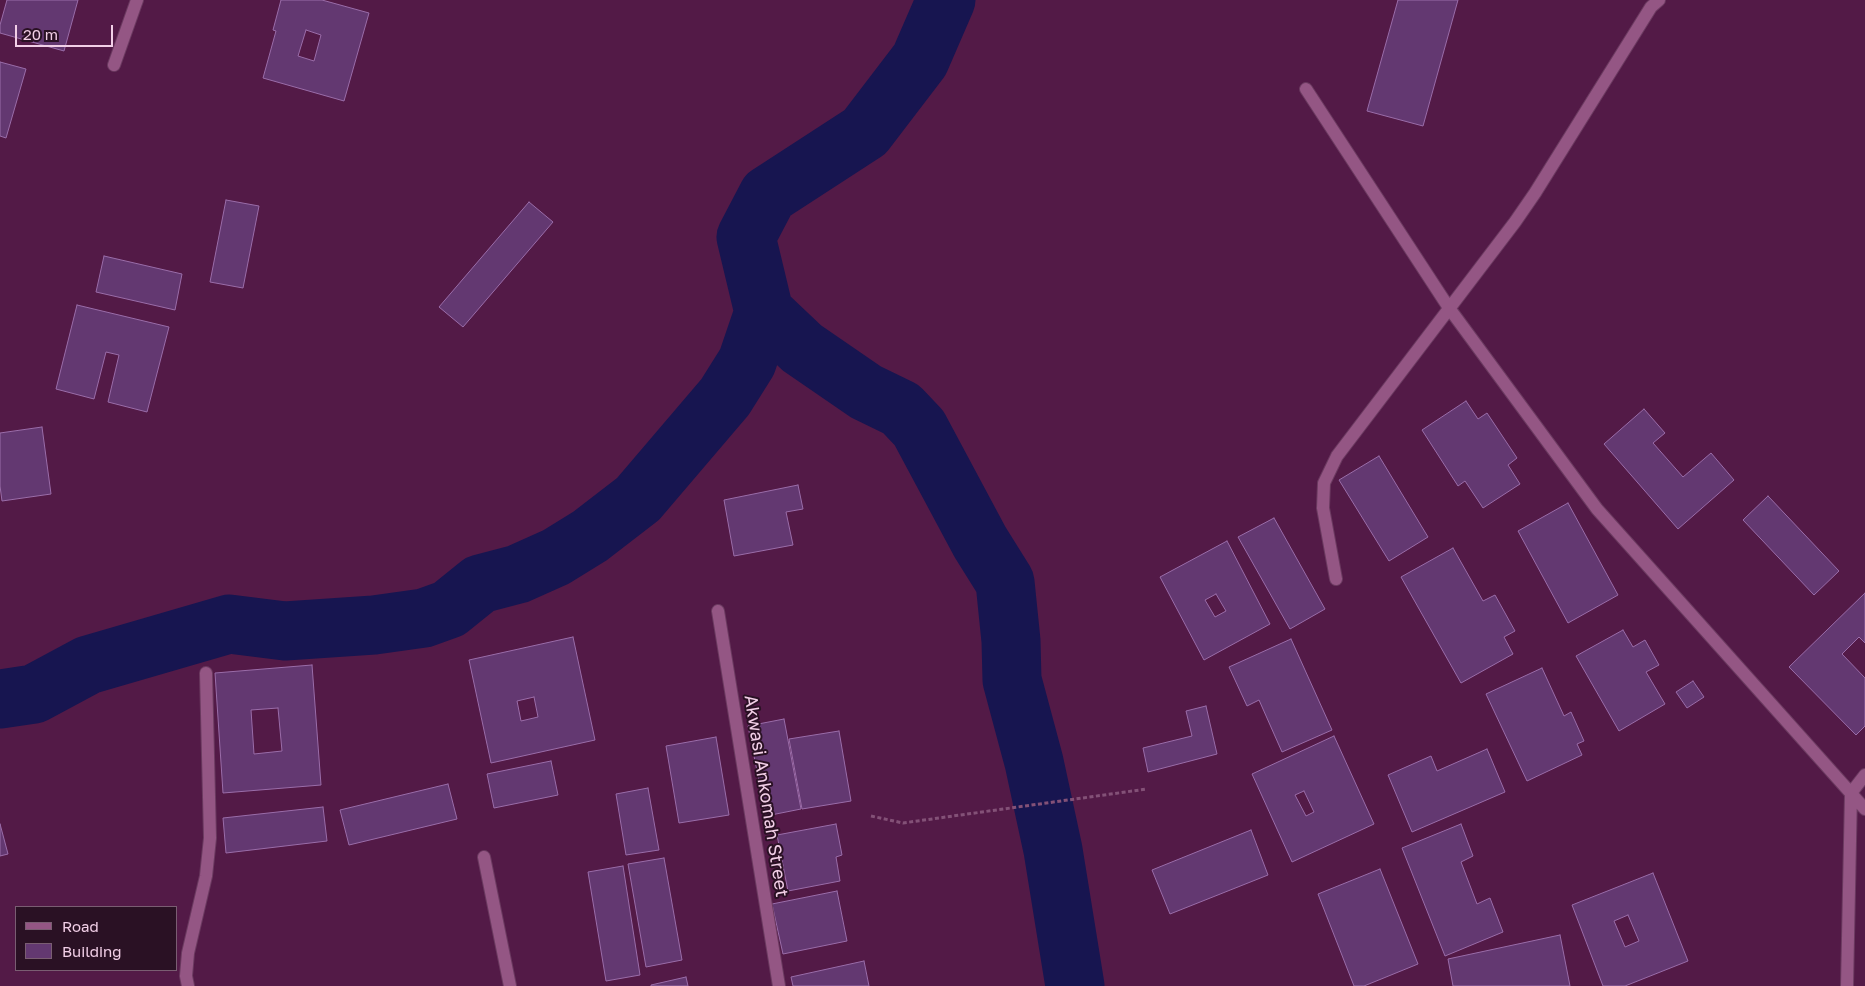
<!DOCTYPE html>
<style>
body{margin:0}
#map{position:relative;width:1865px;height:986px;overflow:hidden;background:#531a47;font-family:"Golos Text",sans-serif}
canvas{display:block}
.legend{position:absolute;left:15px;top:906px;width:162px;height:65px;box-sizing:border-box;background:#2a1124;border:1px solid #7a5d72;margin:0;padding:6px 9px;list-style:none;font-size:15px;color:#f2cfe7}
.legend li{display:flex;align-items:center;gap:10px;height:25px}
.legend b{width:25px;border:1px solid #7a5d72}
.scale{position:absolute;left:15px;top:25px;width:98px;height:22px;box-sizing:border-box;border:2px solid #f2cfe7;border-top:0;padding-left:6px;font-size:15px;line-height:18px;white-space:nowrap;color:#f2cfe7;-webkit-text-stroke:4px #2a1124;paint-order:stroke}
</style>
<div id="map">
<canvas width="1865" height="986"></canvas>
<ul class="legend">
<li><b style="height:6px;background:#945684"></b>Road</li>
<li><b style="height:14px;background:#633871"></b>Building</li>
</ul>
<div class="scale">20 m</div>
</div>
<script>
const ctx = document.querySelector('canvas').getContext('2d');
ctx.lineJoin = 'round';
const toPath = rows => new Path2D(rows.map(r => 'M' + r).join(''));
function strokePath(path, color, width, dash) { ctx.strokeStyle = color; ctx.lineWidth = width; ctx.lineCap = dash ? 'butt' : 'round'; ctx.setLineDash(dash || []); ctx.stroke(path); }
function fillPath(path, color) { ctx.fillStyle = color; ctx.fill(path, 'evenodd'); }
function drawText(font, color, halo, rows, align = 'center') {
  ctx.font = font + ' "Golos Text",sans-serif'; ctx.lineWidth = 4; ctx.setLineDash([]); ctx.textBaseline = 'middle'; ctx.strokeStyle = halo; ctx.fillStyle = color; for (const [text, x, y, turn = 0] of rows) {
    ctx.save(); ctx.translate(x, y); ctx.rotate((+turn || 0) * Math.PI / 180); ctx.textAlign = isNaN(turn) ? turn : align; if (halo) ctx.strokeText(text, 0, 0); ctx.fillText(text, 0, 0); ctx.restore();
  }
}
strokePath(toPath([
 [946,0,920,60,865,132,768,195,746,237,764,312,802,348,866,392,901,409,919,428,980,542,1005,582,1011,641,1012,680,1034,762,1053,850,1075,986],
 [0,699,34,694,88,665,229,624,285,631,374,625,424,618,449,609,480,584,518,574,556,557,590,536,638,499,725,397,747,362,764,312]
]), '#171550', 59);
const building = toPath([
 [7,0,78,0,64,51,0,33,0,25,7,0],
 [281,0,322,0,369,13,344,101,263,78,276,31,273,30,281,0],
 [306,30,321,35,314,61,298,56,306,30],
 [1398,0,1458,0,1423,126,1367,111,1398,0],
 [0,62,26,69,6,138,0,136,0,62],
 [226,200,259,206,243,288,210,282,226,200],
 [529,202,553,222,463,327,439,307,529,202],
 [104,256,182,274,175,310,96,292,104,256],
 [77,305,169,327,147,412,108,402,119,355,106,352,94,399,56,389,77,305],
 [1466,401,1478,419,1487,413,1517,458,1508,465,1520,484,1483,508,1465,481,1458,486,1422,430,1466,401],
 [1644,409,1665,433,1653,443,1683,477,1711,453,1734,480,1678,529,1604,444,1644,409],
 [42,427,51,494,2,501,0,486,0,433,42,427],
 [1379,456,1428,537,1389,561,1339,480,1379,456],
 [798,485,803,509,786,512,793,545,734,556,724,500,798,485],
 [1768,496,1839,571,1814,595,1743,520,1768,496],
 [1568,503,1618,595,1568,623,1518,531,1568,503],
 [1274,518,1325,609,1290,629,1238,537,1274,518],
 [1227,541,1270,624,1204,660,1160,577,1227,541],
 [1216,594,1226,611,1215,617,1205,600,1216,594],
 [1453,548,1483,601,1495,595,1515,631,1504,637,1513,654,1461,683,1401,577,1453,548],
 [1865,593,1865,643,1859,637,1842,654,1865,678,1865,726,1856,735,1789,667,1865,593],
 [1623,630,1633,647,1645,640,1659,665,1646,672,1665,704,1619,731,1576,656,1623,630],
 [573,637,595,740,491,763,469,660,573,637],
 [534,697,538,717,521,721,517,701,534,697],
 [1291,639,1332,730,1282,752,1259,700,1247,706,1229,667,1291,639],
 [312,665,321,785,223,793,215,673,312,665],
 [278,708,282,751,254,754,251,710,278,708],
 [1542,668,1564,716,1571,712,1584,741,1577,744,1582,755,1527,781,1486,694,1542,668],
 [1693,681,1704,697,1687,708,1676,692,1693,681],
 [1206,706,1217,754,1148,772,1143,748,1192,736,1186,711,1206,706],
 [784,719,801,809,766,816,748,726,784,719],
 [839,731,851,801,802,809,789,739,839,731],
 [1334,736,1374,824,1292,862,1252,774,1334,736],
 [1304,791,1314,812,1306,816,1295,795,1304,791],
 [716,737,729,815,679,823,666,746,716,737],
 [1487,749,1505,792,1412,832,1388,775,1431,756,1437,771,1487,749],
 [551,761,558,795,494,808,487,774,551,761],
 [448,784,457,819,349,845,340,810,448,784],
 [648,788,659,850,626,855,616,794,648,788],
 [323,807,327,841,226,853,223,818,323,807],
 [0,824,8,854,0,856,0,824],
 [836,824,842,855,836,857,840,881,788,891,777,835,836,824],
 [1461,824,1473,856,1461,862,1477,904,1490,898,1503,932,1445,956,1402,848,1461,824],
 [1251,830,1268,875,1170,914,1152,870,1251,830],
 [664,858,682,960,646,967,628,864,664,858],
 [623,866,640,975,606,981,588,872,623,866],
 [1380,869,1418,964,1364,986,1354,986,1318,894,1380,869],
 [1653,873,1688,961,1625,986,1603,986,1572,905,1653,873],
 [1628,915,1639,941,1625,947,1614,921,1628,915],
 [837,891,847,941,783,954,772,904,837,891],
 [1560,935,1570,986,1453,986,1448,959,1560,935],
 [864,961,869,986,793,986,791,977,864,961],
 [686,977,688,986,651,986,651,985,686,977]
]);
fillPath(building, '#633871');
strokePath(building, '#9a6da9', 1);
const minor = toPath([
 [114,65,137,0],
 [1306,89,1449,308,1597,509,1865,809],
 [1336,579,1323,508,1324,483,1337,456,1515,222,1535,193,1651,7,1659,0],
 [718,611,779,986],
 [484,857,510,986],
 [188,986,186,976,188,953,206,876,210,838,206,673],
 [1847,986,1851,793,1865,775]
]);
strokePath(minor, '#6b3a60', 14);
strokePath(toPath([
 [871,816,903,823,1147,789]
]), '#835177', 3, [4, 2.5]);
strokePath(minor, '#945684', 12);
drawText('18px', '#f2cfe7', '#2a1124', [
 ["Akwasi Ankomah Street",766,796,81]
]);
</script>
